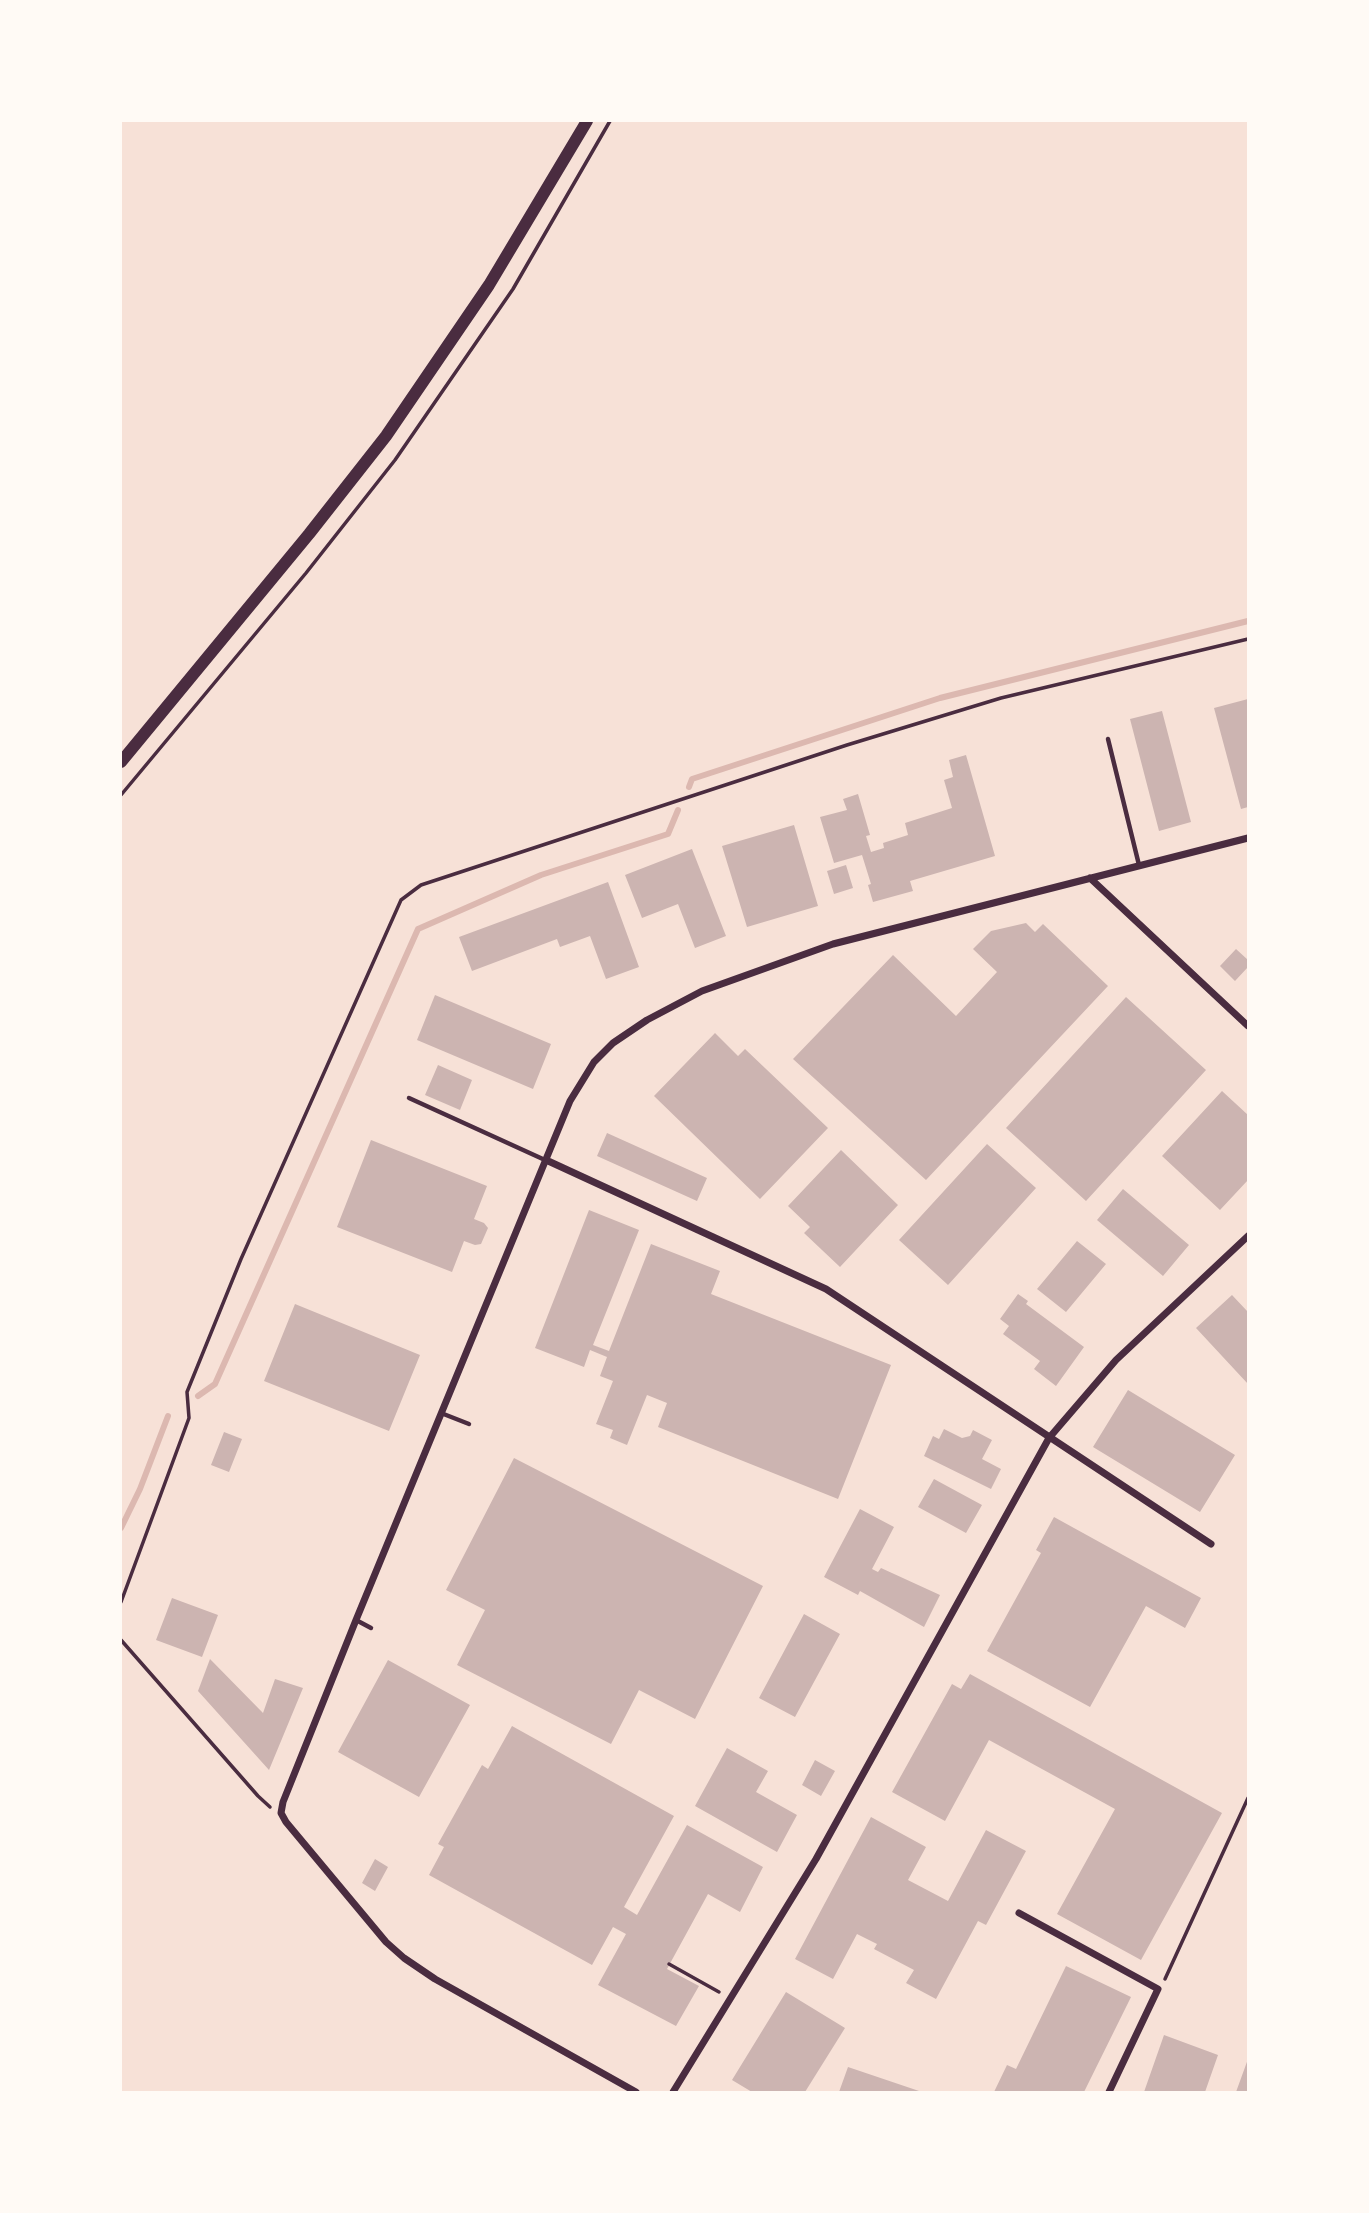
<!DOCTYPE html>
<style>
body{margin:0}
#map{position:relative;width:1369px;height:2213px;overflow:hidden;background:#f7e1d7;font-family:Quicksand,sans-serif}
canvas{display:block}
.frame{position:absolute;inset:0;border:122px solid #fffaf5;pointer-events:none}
</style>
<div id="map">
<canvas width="1369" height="2213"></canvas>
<div class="frame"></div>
</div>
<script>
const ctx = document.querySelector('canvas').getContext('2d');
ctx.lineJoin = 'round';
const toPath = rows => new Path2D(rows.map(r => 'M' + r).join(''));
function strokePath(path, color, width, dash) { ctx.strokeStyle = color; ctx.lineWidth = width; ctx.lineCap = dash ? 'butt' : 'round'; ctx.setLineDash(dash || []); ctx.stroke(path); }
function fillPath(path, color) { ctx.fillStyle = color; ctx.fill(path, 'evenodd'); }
strokePath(toPath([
 [689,787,692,779,940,698,1248,621],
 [198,1396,215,1384,418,929,541,875,668,834,678,810],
 [121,1528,140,1489,168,1416]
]), '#dcb8b0', 6);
fillPath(toPath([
 [1248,699,1248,807,1241,809,1214,708],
 [1162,711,1191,822,1159,831,1130,719],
 [966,755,995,856,910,881,913,891,873,902,868,885,871,884,862,855,834,863,820,817,847,810,843,799,858,794,870,835,866,836,871,852,884,848,883,843,908,835,905,823,952,808,944,780,953,777,949,760],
 [794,825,818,906,747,927,722,846],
 [692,849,726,936,695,948,678,904,642,918,625,875],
 [846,865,853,888,834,894,827,871],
 [608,882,639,967,606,979,590,936,560,947,557,939,472,971,459,937],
 [1026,923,1035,932,1043,924,1108,986,926,1180,793,1059,893,955,956,1016,997,972,973,949,991,931],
 [1236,949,1248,960,1248,967,1235,981,1220,966],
 [435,995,551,1044,533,1089,417,1040],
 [1126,997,1206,1070,1086,1201,1006,1128],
 [715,1033,738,1056,745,1049,828,1128,760,1199,654,1096],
 [438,1065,472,1080,460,1110,425,1095],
 [1222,1091,1248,1115,1248,1180,1220,1210,1162,1156],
 [607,1133,707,1178,697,1201,597,1156],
 [371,1140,487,1186,474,1219,484,1223,488,1228,481,1244,475,1245,464,1241,452,1272,337,1227],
 [987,1144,1036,1188,948,1285,899,1240],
 [841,1150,898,1205,840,1267,804,1233,810,1227,788,1206],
 [1123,1189,1189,1245,1163,1276,1097,1220],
 [589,1210,639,1230,593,1345,609,1351,651,1244,720,1271,711,1294,891,1365,838,1499,658,1427,667,1403,647,1395,627,1445,610,1438,613,1430,596,1424,613,1381,600,1376,607,1357,590,1350,584,1367,535,1348],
 [1077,1241,1106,1264,1066,1312,1037,1289],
 [1018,1294,1028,1301,1026,1304,1084,1347,1056,1386,1034,1369,1040,1361,1003,1334,1009,1326,1000,1319],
 [1232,1295,1248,1312,1248,1384,1196,1328],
 [295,1304,420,1355,389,1431,264,1381],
 [1128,1390,1235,1455,1200,1512,1093,1447],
 [944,1429,962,1438,970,1436,973,1430,992,1440,982,1459,1001,1469,991,1489,924,1456,933,1436,939,1439],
 [224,1432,242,1439,229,1472,211,1465],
 [514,1458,763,1586,695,1719,639,1690,611,1744,457,1665,485,1610,446,1590],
 [934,1479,982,1505,966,1533,918,1507],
 [860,1509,894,1527,872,1569,878,1572,881,1568,940,1595,924,1627,860,1591,858,1595,824,1577],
 [1054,1517,1201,1598,1185,1628,1146,1606,1090,1707,987,1651,1041,1553,1036,1550],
 [172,1598,218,1615,202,1657,156,1640],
 [804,1614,840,1634,795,1717,759,1698],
 [210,1659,263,1713,275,1679,303,1688,269,1770,198,1691],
 [388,1660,470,1705,419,1797,338,1752],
 [970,1674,1222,1813,1141,1960,1057,1914,1115,1809,989,1740,945,1821,892,1792,952,1684,961,1689],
 [512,1726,674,1816,624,1907,637,1915,687,1825,763,1867,740,1912,708,1894,667,1969,699,1986,676,2026,598,1985,626,1934,613,1927,592,1965,429,1875,444,1847,438,1844,482,1765,488,1769],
 [727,1748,768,1771,756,1792,797,1815,777,1852,695,1806],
 [815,1760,835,1771,821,1796,802,1785],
 [871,1817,926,1847,908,1880,948,1901,986,1830,1026,1851,986,1925,978,1921,936,1999,906,1983,914,1970,874,1949,877,1944,857,1934,833,1979,795,1959],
 [375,1859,388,1867,375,1891,362,1883],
 [1066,1966,1131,1997,1084,2092,994,2092,1007,2065,1016,2069],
 [786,1992,845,2028,805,2092,752,2092,732,2080],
 [1164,2035,1218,2055,1205,2092,1144,2092],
 [1248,2059,1248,2092,1236,2092],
 [848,2067,922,2092,839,2092]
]), '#ccb4b1');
strokePath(toPath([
 [121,795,306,573,395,460,513,289,610,121],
 [121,1602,189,1418,187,1392,241,1259,401,900,421,885,847,745,1001,698,1248,639],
 [121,1640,258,1796,270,1807],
 [669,1964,719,1992],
 [1165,1979,1248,1798]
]), '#4a2c40', 3.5);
strokePath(toPath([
 [1108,739,1139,865],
 [409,1098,545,1160],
 [441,1413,469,1424],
 [356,1620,371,1628]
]), '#4a2c40', 4.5);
strokePath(toPath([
 [1090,878,1248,1026],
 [546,1160,826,1289,1211,1544],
 [1019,1913,1158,1989,1109,2092],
 [636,2092,435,1979,404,1958,386,1942,286,1822,281,1813,283,1802,356,1620,570,1101,594,1062,613,1043,647,1020,702,991,833,944,1248,838],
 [673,2092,816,1859,1049,1438,1116,1360,1248,1236]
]), '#4a2c40', 7);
strokePath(toPath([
 [121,762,309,534,386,436,489,285,587,121]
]), '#4a2c40', 12);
</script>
